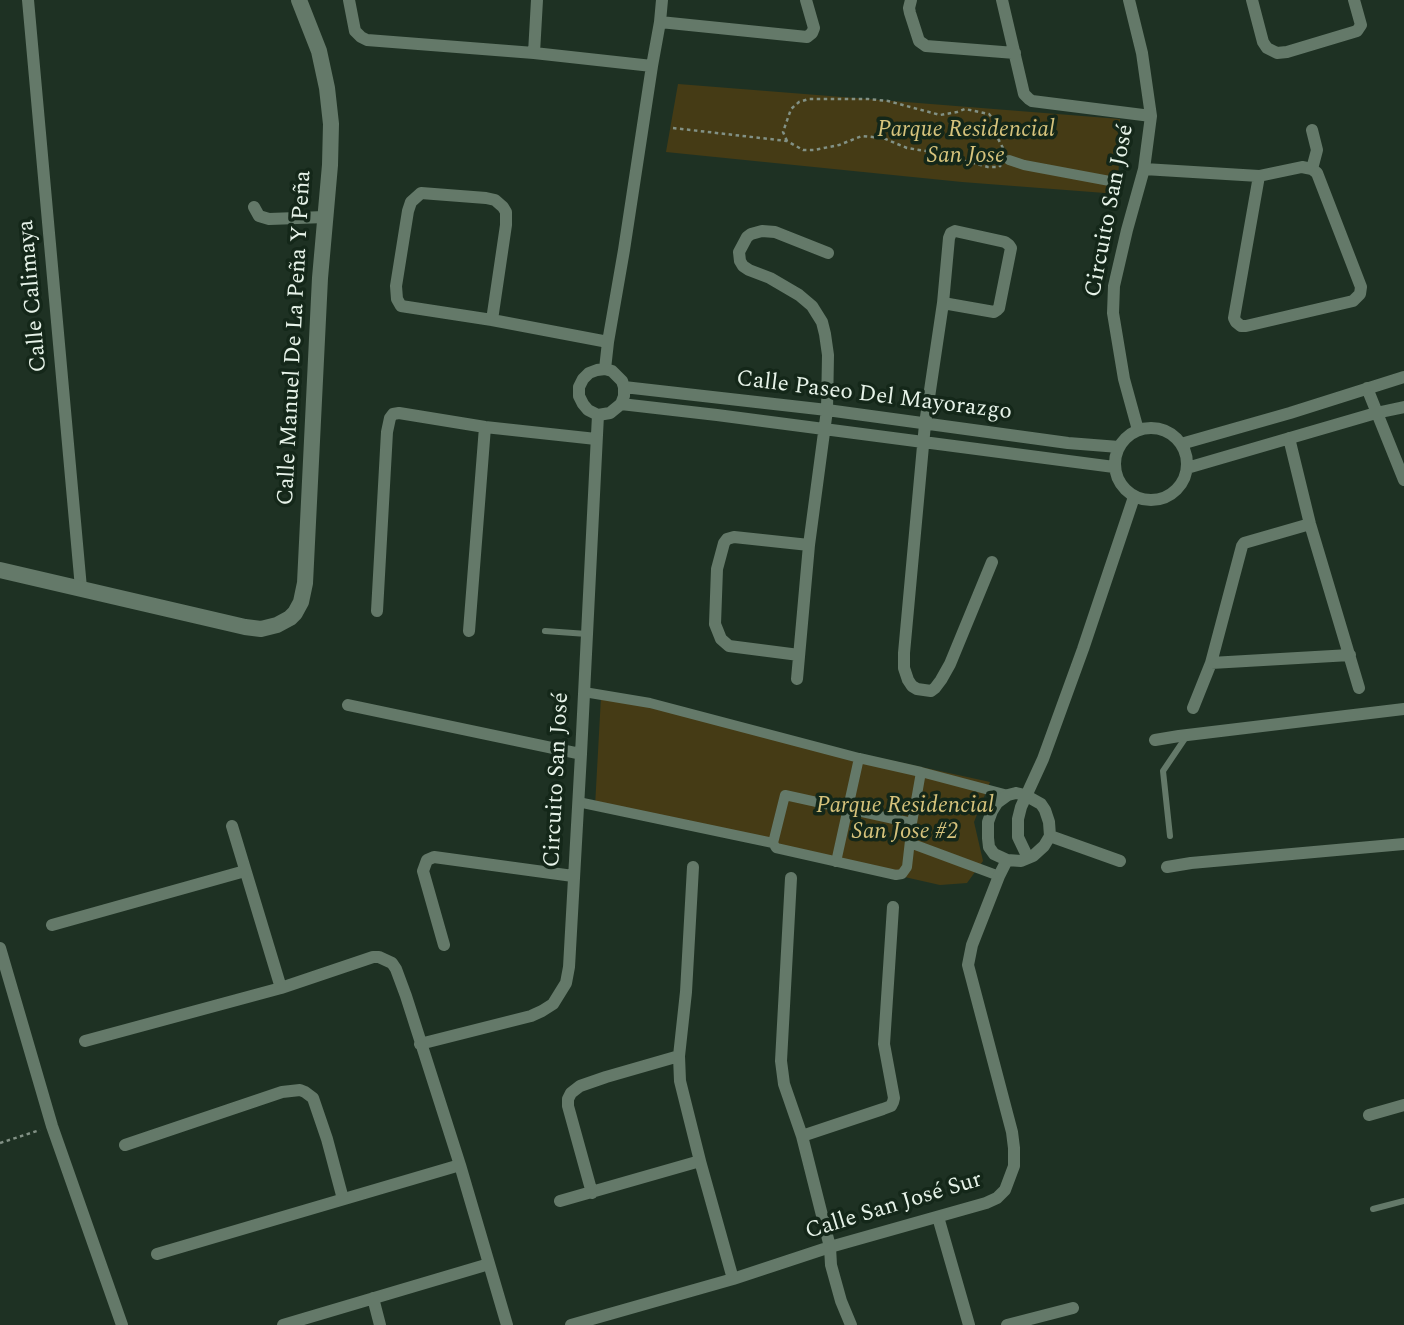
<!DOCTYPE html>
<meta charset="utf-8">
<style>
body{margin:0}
canvas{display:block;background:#1e3123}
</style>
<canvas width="1404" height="1325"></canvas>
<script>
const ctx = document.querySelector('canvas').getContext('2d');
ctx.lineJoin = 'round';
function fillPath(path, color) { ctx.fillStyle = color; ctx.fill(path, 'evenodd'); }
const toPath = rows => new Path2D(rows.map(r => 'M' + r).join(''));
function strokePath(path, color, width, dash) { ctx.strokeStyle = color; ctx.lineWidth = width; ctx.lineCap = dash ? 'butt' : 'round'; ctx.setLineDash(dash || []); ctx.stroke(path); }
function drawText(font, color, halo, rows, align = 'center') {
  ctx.font = font + ' Spectral,serif'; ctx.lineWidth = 7; ctx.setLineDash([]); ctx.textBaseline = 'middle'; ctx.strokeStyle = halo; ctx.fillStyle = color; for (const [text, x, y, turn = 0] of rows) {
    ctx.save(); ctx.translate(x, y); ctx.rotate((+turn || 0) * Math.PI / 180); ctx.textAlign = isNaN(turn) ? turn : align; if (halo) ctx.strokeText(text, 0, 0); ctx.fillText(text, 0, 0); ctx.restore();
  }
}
fillPath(toPath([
 [678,84,1120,119,1118,194,962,182,666,152],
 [601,697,990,782,974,822,983,861,967,883,940,885,595,807]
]), '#453b15');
strokePath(toPath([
 [673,128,787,141,803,150,814,150,839,145,862,136,883,138,907,148,945,154,958,159,988,167,999,167,1001,165],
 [787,141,783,132,791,109,799,102,809,99,868,99,888,101,940,115,957,112,965,109,989,114,994,120,995,133,1004,150],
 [0,1143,40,1130]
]), '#829185', 2.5, [3.5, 3.5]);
strokePath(toPath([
 [545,631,587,634],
 [1170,836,1163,771,1186,737],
 [1373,1209,1404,1201]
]), '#647969', 6);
strokePath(toPath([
 [1009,160,1024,165,1115,182],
 [584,692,650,703,859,758,921,772,1008,795],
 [578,802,773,843],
 [912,823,785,795,773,843,776,848,896,875,902,874,907,867,912,823,921,772],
 [910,843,999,876],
 [836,862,859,758]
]), '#647969', 10);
strokePath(toPath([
 [28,0,81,588],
 [349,0,355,31,361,37,367,40,534,53,652,66],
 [911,0,909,8,910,13,919,41,926,46,1015,53],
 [1002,0,1024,94,1029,99,1032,101,1151,116],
 [1129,0,1142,53,1151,116,1144,169,1127,230,1114,286,1113,313,1124,379,1138,430],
 [1252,0,1263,42,1267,48,1277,53,1287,52,1357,31,1361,25,1354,0],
 [660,22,807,37,812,33,814,28,806,0],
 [534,53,537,0],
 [1312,130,1317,150,1312,169],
 [1144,169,1259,176,1302,167,1312,169,1317,173,1361,287,1360,294,1353,301,1246,326,1241,326,1236,322,1234,318,1259,176],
 [254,207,259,216,269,219,325,217],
 [943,303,994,312,997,310,999,308,1011,248,1009,245,1005,242,955,231,951,233,949,238,943,303,925,424,904,653,904,668,908,680,912,686,917,689,931,691,935,688,941,680,950,664,992,562],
 [492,320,506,225,506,212,503,207,495,200,486,198,421,193,411,202,408,211,396,286,397,299,401,306,492,320,608,342],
 [605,369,608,342,624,250,652,66,660,22,662,0],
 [605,369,612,371,622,381,624,387,624,396,621,404,610,413,598,415,588,410,583,404,579,396,579,387,583,379,589,373,597,370,605,369],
 [624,387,827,410,1068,443,1119,447],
 [1367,388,1404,480],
 [621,404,717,415,1114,467],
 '1115 464a36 36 0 1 1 72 0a36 36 0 1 1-72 0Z',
 [1289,438,1310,524,1359,688],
 [1181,444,1290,413,1404,377],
 [1187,468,1376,413,1404,407],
 [377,611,387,432,390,418,393,414,399,413,485,427,596,439],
 [469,631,485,427],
 [799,655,729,646,721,639,715,624,717,569,724,543,727,539,734,537,809,545],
 [1211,663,1350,655],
 [797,679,809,545,827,410,828,355,825,334,822,322,812,306,799,295,770,278,749,270,743,266,740,261,739,252,747,237,751,234,762,231,775,232,828,253],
 [348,705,581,754],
 [1193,708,1211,663,1242,546,1244,543,1310,524],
 [1155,740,1179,736,1404,709],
 [1016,793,1025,795,1041,804,1045,810,1049,822,1050,836,1044,846,1033,856,1021,861,1007,860,994,854,989,847,988,838,988,822,992,811,997,803,1008,795,1016,793],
 [232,826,281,988],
 [1050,836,1120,861],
 [1028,858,1018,837,1018,819,1021,807,1043,759,1083,649,1134,497],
 [693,867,686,992,679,1056,680,1081,700,1161,733,1279],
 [1167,867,1191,863,1404,844],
 [791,878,781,1061,784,1084,802,1136,830,1247,831,1265,841,1301,851,1325],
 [52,925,245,871],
 [444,945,423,871,427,860,434,857,573,876],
 [0,948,52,1126,122,1325],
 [85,1041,281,988,373,957,379,957,392,963,396,969,406,996,460,1165,507,1325],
 [420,1044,531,1016,542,1011,553,1004,566,983,569,967,581,754,598,415],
 [1369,1115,1404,1105],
 [802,1136,883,1109,891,1106,893,1102,894,1098,884,1044,893,907],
 [125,1145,282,1092,300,1090,305,1092,313,1098,327,1139,343,1199],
 [592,1193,568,1106,568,1099,571,1093,580,1086,606,1077,679,1056],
 [560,1201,700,1161],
 [938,1217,969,1325],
 [157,1254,460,1165],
 [373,1298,380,1325],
 [283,1325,489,1264],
 [571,1325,733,1279,830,1247,986,1203,997,1198,1005,1190,1014,1166,1014,1148,1012,1132,968,965,972,945,999,876,1007,860],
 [1007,1325,1073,1308]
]), '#647969', 12);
strokePath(toPath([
 [0,570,245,627,261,629,277,625,290,618,295,613,301,602,305,583,320,278,330,165,331,124,327,88,319,51,299,0]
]), '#647969', 16);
drawText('italic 23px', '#d6c37c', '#142719', [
 ["Parque Residencial",966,131],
 ["San Jose",966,157],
 ["Parque Residencial",905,807],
 ["San Jose #2",905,833]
]);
drawText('23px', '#e7f3e9', '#142719', [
 ["Circuito San José",1111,211,-79],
 ["Calle Calimaya",34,296,-95],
 ["Calle Manuel De La Peña Y Peña",296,338,-87],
 ["Calle Paseo Del Mayorazgo",874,397,7],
 ["Circuito San José",558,780,-87],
 ["Calle San José Sur",894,1207,-17]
]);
</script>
